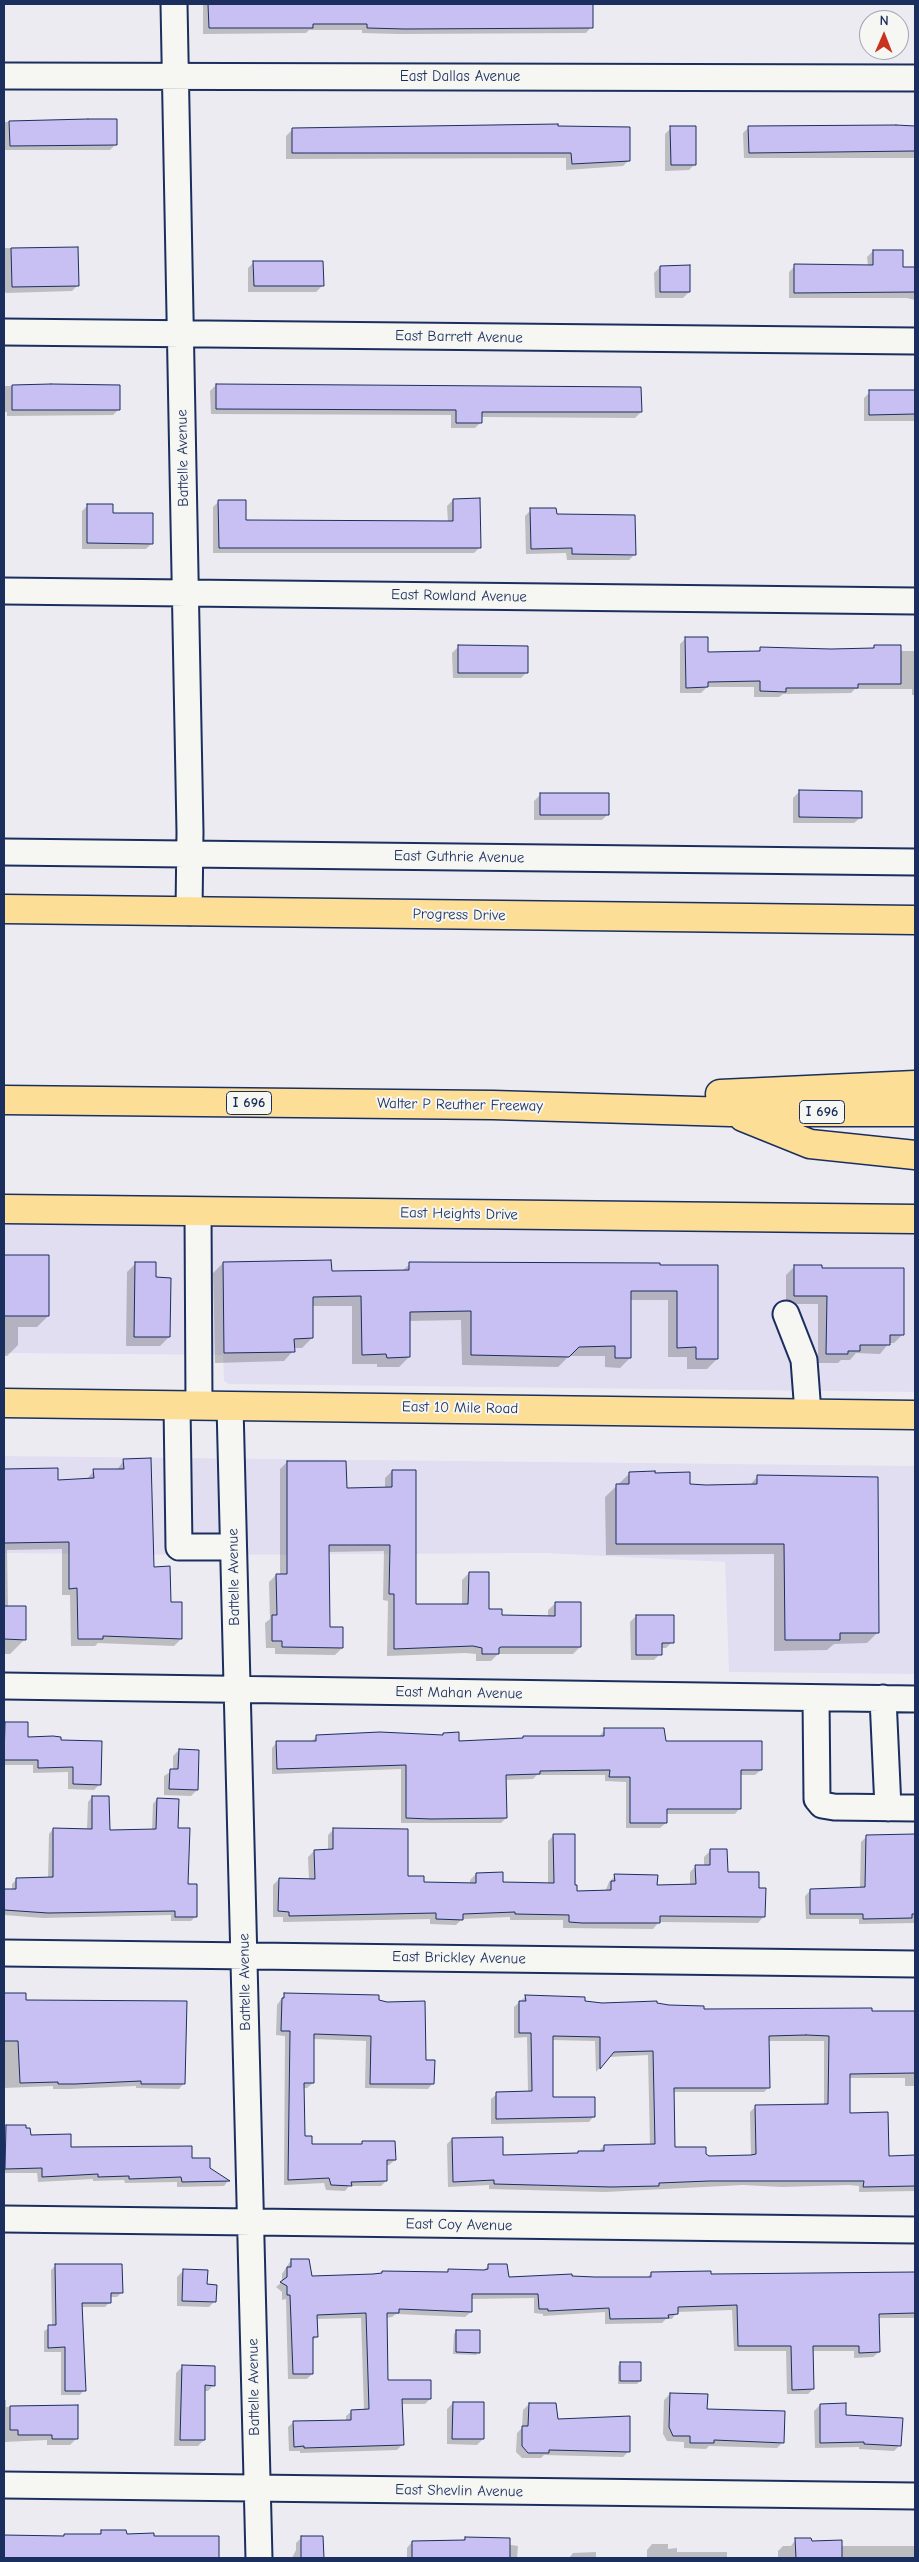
<!DOCTYPE html>
<style>
body{margin:0}
#map{position:relative;width:919px;height:2562px;overflow:hidden;background:#edebf2;font-family:"Comic Neue",sans-serif}
canvas{display:block}
.frame{position:absolute;inset:0;border:5px solid #1b2f5e;pointer-events:none}
.north{position:absolute;left:859px;top:10px;width:50px;height:50px;box-sizing:border-box;background:#f6f6f2;border:1px solid #9ea6b7;border-radius:50%;rotate:1deg;font-size:14px;font-weight:700;line-height:20px;text-align:center;color:#1b2f5e}
.north::after{content:'';display:block;margin:auto;width:18px;height:22px;background:#c8321e;clip-path:polygon(50% 0,100% 100%,50% 72%,0 100%)}
</style>
<div id="map">
<canvas width="919" height="2562"></canvas>
<div class="frame"></div>
<div class="north">N</div>
</div>
<script>
const ctx = document.querySelector('canvas').getContext('2d');
ctx.lineJoin = 'round';
function fillPath(path, color) { ctx.fillStyle = color; ctx.fill(path, 'evenodd'); }
const toPath = rows => new Path2D(rows.map(r => 'M' + r).join(''));
function strokePath(path, color, width, dash) { ctx.strokeStyle = color; ctx.lineWidth = width; ctx.lineCap = dash ? 'butt' : 'round'; ctx.setLineDash(dash || []); ctx.stroke(path); }
function drawText(font, color, halo, rows, align = 'center') {
  ctx.font = font + ' "Comic Neue",sans-serif'; ctx.lineWidth = 4; ctx.setLineDash([]); ctx.textBaseline = 'middle'; ctx.strokeStyle = halo; ctx.fillStyle = color; for (const [text, x, y, turn = 0] of rows) {
    ctx.save(); ctx.translate(x, y); ctx.rotate((+turn || 0) * Math.PI / 180); ctx.textAlign = isNaN(turn) ? turn : align; if (halo) ctx.strokeText(text, 0, 0); ctx.fillText(text, 0, 0); ctx.restore();
  }
}
fillPath(toPath([
 [4,1222,915,1232,915,1392,229,1384,224,1381,223,1355,4,1353],
 [4,1456,915,1466,915,1674,729,1672,725,1562,544,1553,204,1555,4,1553]
]), '#e2def2');
fillPath(toPath([
 [203,4,591,4,591,27,586,33,398,34,362,33,362,30,309,30,306,33,203,34],
 [115,120,116,144,110,150,4,150,4,122],
 [557,127,629,160,623,166,566,170,566,158,286,159,286,136,292,130],
 [749,127,915,127,915,158,744,158,743,133],
 [671,128,695,164,689,170,665,171,665,134],
 [4,248,77,248,78,285,72,291,6,293,4,291],
 [873,251,902,268,915,269,915,300,907,298,789,298,789,272,795,266,868,266,867,257],
 [254,262,322,286,316,292,248,292,248,268],
 [660,267,689,292,683,298,655,298,654,273],
 [216,385,641,412,635,418,481,417,481,422,475,428,451,428,451,415,211,414,210,391],
 [4,386,119,386,119,409,113,415,7,416,7,412,4,412],
 [915,391,915,421,864,421,864,398,870,392],
 [453,500,480,547,474,553,213,553,213,507,219,501,245,522,448,522,447,506],
 [88,505,152,543,146,549,82,549,82,511],
 [531,510,555,515,635,554,629,560,567,560,566,553,526,554,525,516],
 [686,638,707,653,756,653,761,648,871,650,874,646,900,651,915,651,915,695,912,695,912,689,855,689,851,693,783,694,779,697,754,697,754,687,707,687,701,693,680,693,680,644],
 [458,647,527,672,521,678,453,678,452,653],
 [799,792,860,818,854,823,793,823,793,798],
 [540,795,608,814,602,820,534,820,534,801],
 [4,1256,47,1256,48,1316,37,1327,18,1327,18,1345,7,1356,4,1356],
 [136,1263,154,1279,169,1337,160,1346,126,1346,127,1272],
 [223,1263,330,1273,402,1271,410,1264,717,1266,717,1359,707,1369,687,1369,687,1357,668,1357,668,1300,630,1300,630,1358,620,1368,605,1367,605,1356,569,1356,558,1367,462,1365,461,1320,409,1321,409,1357,399,1367,377,1367,377,1364,352,1364,352,1306,312,1306,312,1338,302,1348,293,1348,293,1351,284,1361,215,1363,213,1273],
 [795,1266,821,1269,903,1334,894,1343,889,1343,880,1354,856,1353,850,1360,841,1360,838,1363,818,1363,818,1304,786,1304,786,1275],
 [124,1460,153,1568,170,1604,181,1639,174,1646,98,1643,95,1646,71,1646,70,1595,62,1595,62,1549,7,1550,8,1607,25,1639,10,1654,4,1654,4,1469,57,1469,57,1481,86,1480,94,1471,117,1470],
 [287,1462,345,1489,385,1488,385,1478,392,1471,415,1605,462,1605,462,1580,469,1573,487,1610,500,1617,548,1617,548,1610,556,1603,580,1647,573,1654,498,1654,491,1661,476,1661,476,1654,465,1653,387,1656,388,1601,383,1600,384,1551,328,1552,329,1628,342,1648,335,1655,275,1654,275,1648,266,1648,265,1623,270,1619,269,1582,276,1575,280,1575,280,1469],
 [630,1473,689,1485,749,1486,758,1476,878,1632,867,1643,834,1644,827,1650,774,1651,774,1554,606,1555,605,1497],
 [636,1616,672,1642,666,1648,660,1648,660,1654,654,1660,631,1660,630,1622],
 [6,1723,27,1738,60,1741,100,1784,94,1790,68,1789,68,1772,33,1773,33,1765,4,1765],
 [605,1729,665,1742,761,1770,755,1775,740,1775,740,1808,735,1814,666,1814,666,1823,660,1828,626,1828,626,1782,605,1781,605,1775,537,1775,533,1779,505,1780,506,1818,501,1823,401,1823,401,1769,272,1774,272,1748,277,1742,312,1741,317,1736,441,1736,443,1734,458,1742,521,1740,524,1737,599,1737],
 [179,1750,197,1790,191,1796,164,1795,164,1776,173,1770,173,1756],
 [92,1797,109,1831,152,1830,153,1804,157,1799,176,1829,186,1885,196,1916,191,1921,171,1921,171,1915,43,1918,4,1915,4,1890,12,1890,12,1884,17,1879,48,1879,49,1834,53,1829,87,1830,88,1802],
 [334,1829,407,1877,423,1883,470,1884,470,1880,476,1874,502,1884,548,1884,548,1841,554,1835,576,1892,605,1892,609,1882,615,1876,656,1886,690,1885,690,1872,696,1866,704,1866,704,1857,710,1851,726,1873,757,1889,764,1916,758,1923,659,1922,653,1929,563,1928,563,1920,510,1920,510,1917,462,1919,456,1925,430,1924,430,1919,283,1922,283,1917,273,1917,273,1885,279,1879,309,1880,308,1857,314,1851,328,1850,328,1835],
 [915,1835,915,1923,859,1924,859,1919,806,1919,805,1896,810,1891,860,1888,861,1842,866,1837],
 [4,1994,25,1994,25,2001,184,2083,179,2089,136,2088,136,2086,69,2089,53,2089,53,2086,4,2088],
 [285,1994,378,2002,425,2061,433,2083,428,2089,365,2088,366,2041,313,2039,313,2083,307,2088,303,2088,304,2137,311,2146,360,2146,363,2143,395,2160,389,2165,386,2165,386,2181,381,2186,349,2186,345,2191,326,2190,324,2183,284,2185,285,2036,276,2035,277,2005],
 [526,1996,602,2004,656,2005,702,2011,915,2013,915,2086,905,2086,905,2078,848,2078,849,2114,888,2157,915,2157,915,2191,859,2192,859,2186,849,2185,782,2187,743,2185,605,2192,489,2189,489,2185,448,2187,447,2144,452,2139,502,2156,576,2154,578,2152,599,2151,604,2146,650,2146,648,2055,609,2057,596,2072,595,2041,552,2040,552,2098,594,2116,589,2122,491,2124,491,2099,497,2094,528,2092,527,2037,514,2038,514,2007],
 [768,2041,824,2041,824,2105,755,2107,750,2112,751,2157,709,2157,674,2149,673,2092,764,2092,769,2087],
 [4,2126,25,2126,29,2136,70,2148,191,2159,228,2181,224,2186,177,2187,177,2182,125,2183,124,2180,93,2181,93,2179,38,2182,37,2173,4,2173],
 [291,2260,311,2277,380,2275,382,2272,446,2273,449,2270,483,2271,489,2265,508,2278,647,2278,651,2273,710,2276,915,2273,915,2318,878,2318,879,2352,873,2357,854,2358,854,2351,812,2351,813,2389,808,2394,787,2394,786,2351,734,2351,732,2310,677,2312,672,2319,666,2319,662,2323,605,2324,605,2312,543,2316,543,2314,534,2313,534,2298,471,2299,471,2312,465,2317,396,2314,392,2317,386,2318,387,2381,430,2399,425,2404,401,2404,402,2445,397,2450,300,2453,300,2451,289,2451,288,2427,294,2422,346,2421,346,2416,352,2411,364,2410,361,2318,316,2319,316,2337,312,2341,312,2374,307,2379,288,2379,286,2299,282,2300,282,2292,276,2287,282,2282,282,2274],
 [55,2266,122,2292,117,2297,110,2297,110,2302,105,2307,81,2307,84,2390,80,2395,61,2395,61,2352,44,2352,44,2331,52,2326,51,2270],
 [183,2271,206,2286,215,2301,209,2307,177,2306,177,2277],
 [456,2331,479,2352,476,2355,453,2354,454,2334],
 [621,2363,640,2381,637,2384,618,2384,618,2366],
 [182,2367,214,2385,208,2391,204,2391,204,2440,198,2446,174,2446,176,2373],
 [670,2394,706,2410,783,2442,777,2448,709,2446,706,2449,684,2448,684,2442,667,2441,663,2434,664,2400],
 [4,2400,6,2400,6,2407,77,2406,76,2439,70,2445,47,2445,47,2440,4,2442],
 [453,2403,483,2439,477,2445,447,2444,447,2409],
 [529,2404,557,2420,629,2451,623,2457,544,2455,541,2458,522,2458,516,2452,517,2433,522,2428,523,2410],
 [820,2405,845,2416,900,2445,894,2451,859,2449,859,2447,815,2448,814,2411],
 [101,2532,153,2537,218,2538,218,2558,4,2558,4,2535,62,2537,64,2535,97,2536],
 [322,2537,323,2558,292,2558,296,2550,296,2543,301,2538],
 [465,2538,518,2546,517,2558,407,2558,407,2548,412,2542,462,2541],
 [796,2539,841,2546,915,2546,915,2558,778,2558,778,2551,783,2546,791,2546],
 [652,2544,668,2544,668,2549,677,2548,677,2552,727,2552,727,2558,647,2558,647,2550],
 [596,2552,596,2558,569,2558,573,2553]
]), '#0003');
const building = toPath([
 [208,4,593,4,593,28,405,29,367,28,367,24,313,24,313,28,209,28,208,4],
 [88,119,117,119,117,145,10,146,9,121,88,119],
 [558,124,558,126,630,127,630,161,572,164,571,153,292,153,292,128,558,124],
 [896,125,915,126,915,151,749,153,748,126,896,125],
 [670,126,696,126,696,165,671,165,670,126],
 [78,247,79,286,12,287,11,248,78,247],
 [873,250,903,250,903,267,915,267,915,292,794,293,794,264,873,265,873,250],
 [253,261,323,261,324,286,254,286,253,261],
 [690,265,690,292,660,292,660,266,690,265],
 [51,384,120,385,120,410,12,410,12,385,51,384],
 [216,384,641,387,642,412,482,412,482,423,456,423,456,410,216,409,216,384],
 [869,390,915,390,915,414,869,415,869,390],
 [480,498,481,548,219,548,218,500,246,500,246,520,453,521,453,499,480,498],
 [87,504,113,504,113,513,153,513,153,544,87,543,87,504],
 [530,508,556,508,557,514,635,515,636,555,572,554,572,548,531,549,530,508],
 [685,637,708,637,708,652,760,651,760,647,831,649,874,648,874,645,901,645,901,684,858,684,858,688,786,688,786,692,760,691,760,681,708,682,708,687,686,688,685,637],
 [458,645,528,646,528,673,458,673,458,645],
 [799,790,862,791,862,818,799,817,799,790],
 [540,793,609,793,609,815,540,815,540,793],
 [4,1255,49,1255,49,1316,4,1316,4,1255],
 [331,1260,332,1271,409,1270,409,1262,660,1263,660,1265,718,1265,718,1359,696,1359,696,1347,677,1348,677,1291,631,1291,631,1358,615,1358,615,1346,579,1347,569,1357,471,1355,471,1311,410,1312,410,1357,387,1358,386,1354,362,1355,361,1296,313,1297,313,1338,294,1339,295,1352,224,1353,223,1262,331,1260],
 [135,1262,156,1262,156,1277,171,1278,170,1337,134,1337,135,1262],
 [794,1265,822,1265,822,1268,904,1268,904,1335,890,1335,890,1345,860,1345,860,1351,848,1351,848,1354,826,1354,827,1296,794,1296,794,1265],
 [151,1458,154,1567,170,1566,171,1602,182,1602,182,1639,103,1636,103,1639,78,1639,77,1588,69,1589,69,1542,4,1543,4,1469,58,1468,58,1480,94,1478,93,1469,124,1469,123,1459,151,1458],
 [287,1461,346,1461,347,1488,392,1487,392,1470,416,1470,416,1604,468,1604,469,1572,489,1572,489,1609,502,1609,502,1615,555,1616,555,1602,581,1602,581,1647,501,1647,499,1648,499,1654,482,1654,482,1648,473,1646,394,1649,394,1594,389,1594,390,1545,329,1545,330,1627,343,1627,343,1648,282,1647,282,1641,272,1641,272,1615,277,1615,276,1574,287,1574,287,1461],
 [655,1471,655,1473,690,1472,690,1484,706,1485,757,1484,757,1475,878,1477,879,1633,840,1633,840,1640,785,1640,784,1544,616,1544,616,1484,629,1484,629,1472,655,1471],
 [4,1606,26,1606,26,1640,4,1639,4,1606],
 [636,1615,674,1615,674,1643,662,1643,662,1655,636,1655,636,1615],
 [5,1722,28,1722,28,1737,53,1736,61,1737,61,1740,102,1741,101,1785,73,1784,73,1767,38,1768,38,1760,4,1760,5,1722],
 [604,1728,664,1728,666,1741,762,1741,762,1770,741,1770,741,1809,667,1809,667,1823,630,1823,630,1777,609,1777,610,1770,540,1771,540,1774,506,1775,507,1818,431,1819,406,1818,406,1765,277,1769,276,1741,316,1741,316,1735,380,1732,443,1735,443,1733,459,1732,459,1741,523,1738,523,1736,604,1736,604,1728],
 [179,1749,199,1750,198,1790,169,1789,170,1769,178,1769,179,1749],
 [92,1796,109,1796,110,1830,156,1829,157,1798,179,1799,178,1828,190,1828,188,1884,197,1884,197,1917,175,1917,175,1911,48,1913,4,1910,4,1889,16,1889,16,1878,53,1877,53,1828,92,1829,92,1796],
 [333,1828,408,1829,408,1876,424,1876,424,1882,476,1883,476,1873,503,1872,503,1882,554,1883,553,1834,575,1834,575,1885,577,1885,577,1891,611,1890,611,1881,615,1881,614,1874,658,1875,657,1885,696,1884,695,1865,710,1865,710,1849,727,1849,728,1872,759,1872,759,1888,766,1888,765,1917,660,1916,660,1923,582,1923,569,1922,569,1915,515,1914,515,1912,463,1914,463,1920,436,1919,436,1913,289,1916,289,1912,278,1911,279,1878,315,1879,314,1850,333,1849,333,1828],
 [915,1834,915,1914,912,1914,912,1918,863,1919,863,1914,810,1914,810,1889,865,1887,866,1835,915,1834],
 [4,1993,26,1993,26,2000,187,2001,185,2084,141,2084,141,2081,75,2084,58,2084,58,2082,20,2083,18,2041,4,2041,4,1993],
 [284,1993,379,1995,379,2000,387,2002,425,2001,426,2060,435,2060,434,2084,370,2084,371,2036,314,2034,314,2083,304,2083,305,2136,312,2136,312,2144,362,2144,362,2141,395,2141,396,2160,387,2160,387,2181,351,2182,352,2186,331,2185,329,2178,288,2180,290,2031,281,2031,282,1998,284,1998,284,1993],
 [525,1995,585,1997,585,2001,602,2003,657,2001,657,2003,669,2005,704,2006,704,2009,872,2008,872,2011,915,2011,915,2073,850,2074,850,2113,888,2112,889,2156,915,2155,915,2186,863,2187,864,2181,709,2181,659,2183,659,2186,611,2187,494,2184,494,2180,453,2182,452,2138,503,2137,503,2155,578,2153,578,2151,604,2151,604,2145,655,2144,653,2051,614,2052,600,2069,600,2037,553,2036,553,2097,595,2097,595,2117,496,2119,496,2092,532,2091,531,2033,519,2033,519,2001,526,2001,525,1995],
 [806,2035,829,2036,828,2104,755,2105,756,2154,751,2155,709,2156,706,2154,706,2147,675,2147,674,2088,770,2088,769,2036,806,2035],
 [6,2125,26,2125,26,2128,30,2128,31,2135,71,2134,71,2147,192,2146,192,2158,210,2158,210,2168,230,2181,182,2182,181,2177,129,2179,129,2176,98,2177,98,2174,42,2177,42,2168,5,2169,6,2125],
 [291,2259,309,2259,312,2276,373,2274,382,2273,382,2271,448,2272,448,2269,484,2270,488,2269,488,2264,507,2264,509,2277,572,2274,572,2276,595,2277,651,2277,651,2272,711,2271,711,2274,915,2272,915,2313,879,2314,880,2352,859,2353,859,2346,813,2346,814,2389,792,2390,791,2346,738,2346,737,2305,678,2307,678,2314,668,2315,669,2318,610,2319,609,2308,548,2311,548,2309,539,2309,538,2294,472,2294,472,2312,399,2309,399,2313,387,2313,388,2380,431,2380,431,2399,402,2399,404,2445,304,2448,304,2446,294,2447,293,2421,351,2420,351,2410,369,2409,366,2313,317,2315,318,2337,313,2337,313,2374,293,2374,290,2295,287,2295,287,2286,280,2282,287,2277,287,2267,291,2267,291,2259],
 [55,2264,122,2264,123,2293,111,2293,111,2303,82,2303,86,2391,65,2391,65,2347,48,2348,48,2325,56,2325,55,2264],
 [183,2269,208,2270,207,2284,217,2285,216,2302,182,2301,183,2269],
 [456,2330,480,2330,480,2353,456,2352,456,2330],
 [620,2362,641,2362,641,2381,620,2381,620,2362],
 [182,2365,215,2366,215,2386,205,2385,205,2440,180,2440,182,2365],
 [670,2393,708,2394,707,2409,785,2411,784,2443,714,2440,714,2443,690,2443,690,2436,673,2436,669,2427,670,2393],
 [453,2402,484,2402,484,2439,452,2439,453,2402],
 [529,2403,556,2403,558,2419,630,2416,630,2452,549,2450,549,2453,528,2453,522,2446,522,2426,528,2426,529,2403],
 [846,2403,846,2415,903,2418,901,2446,864,2444,864,2442,820,2443,820,2404,846,2403],
 [78,2405,78,2439,52,2439,52,2435,18,2435,18,2430,10,2430,10,2406,78,2405],
 [101,2530,126,2530,127,2534,154,2533,154,2536,219,2536,219,2558,4,2558,4,2535,64,2536,64,2534,101,2534,101,2530],
 [301,2536,323,2536,324,2558,301,2558,301,2536],
 [465,2537,510,2538,510,2558,412,2558,412,2541,465,2540,465,2537],
 [795,2538,811,2538,812,2541,842,2540,842,2558,796,2558,795,2538]
]);
fillPath(building, '#c8c0f2');
strokePath(building, '#1b2f5e', 1);
const minor = toPath([
 [174,4,190,832,189,912],
 [4,76,915,78],
 [4,332,915,341],
 [4,591,915,601],
 [4,852,915,862],
 [198,1211,199,1405],
 [786,1314,804,1360,808,1413],
 [177,1405,179,1547,233,1547],
 [230,1406,259,2558],
 [4,1686,915,1699],
 [816,1698,817,1799,822,1805,834,1807,915,1808],
 [883,1698,888,1808],
 [4,1953,915,1964],
 [4,2219,915,2230],
 [4,2485,915,2496]
]);
const major = toPath([
 [4,909,915,920],
 [4,1209,915,1219],
 [4,1403,915,1415]
]);
const highway = toPath([
 [720,1094,915,1085],
 [4,1100,493,1105,730,1112,915,1112],
 [743,1117,810,1144,915,1155]
]);
strokePath(minor, '#1b2f5e', 29);
strokePath(major, '#1b2f5e', 31);
strokePath(highway, '#1b2f5e', 31);
strokePath(minor, '#f6f6f2', 25);
strokePath(major, '#fcde96', 28);
strokePath(highway, '#fcde96', 28);
for (const [x, y, w] of [
 [249,1103,45],
 [822,1112,45]
]) { const box = new Path2D(); box.roundRect(x - w / 2, y - 11.5, w, 23, 4); ctx.fillStyle = '#f6f6f2'; ctx.fill(box); strokePath(box, '#1b2f5e', 1); }
drawText('bold 14px', '#1b2f5e', null, [
 ["I 696",249,1103],
 ["I 696",822,1112]
]);
drawText('15px', '#1b2f5e', '#f6f6f2', [
 ["East Dallas Avenue",460,77],
 ["East Barrett Avenue",459,337,1],
 ["Battelle Avenue",183,458,-91],
 ["East Rowland Avenue",459,596,1],
 ["East Guthrie Avenue",459,857,1],
 ["Progress Drive",459,915,1],
 ["Walter P Reuther Freeway",460,1105,1],
 ["East Heights Drive",459,1214,1],
 ["East 10 Mile Road",460,1408,1],
 ["Battelle Avenue",234,1577,-91],
 ["East Mahan Avenue",459,1693,1],
 ["East Brickley Avenue",459,1958,1],
 ["Battelle Avenue",245,1982,-91],
 ["East Coy Avenue",459,2225,1],
 ["Battelle Avenue",254,2387,-91],
 ["East Shevlin Avenue",459,2491,1]
]);
</script>
